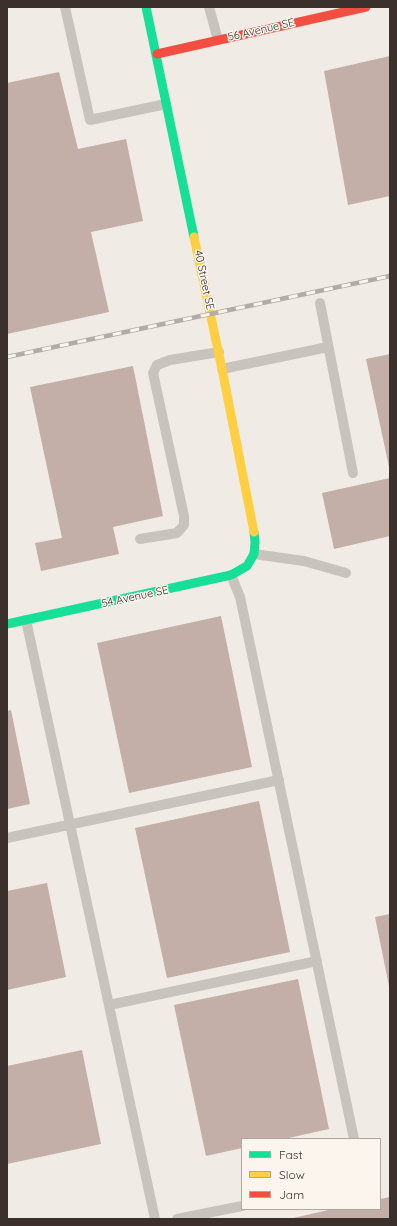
<!DOCTYPE html>
<style>
body{margin:0}
#map{position:relative;width:397px;height:1226px;overflow:hidden;background:#f0ebe5;font-family:Quicksand,sans-serif}
canvas{display:block}
.frame{position:absolute;inset:0;border:8px solid #3b302b;pointer-events:none}
.legend{position:absolute;left:241px;top:1138px;width:140px;height:72px;box-sizing:border-box;background:#fbf5ee;border:1px solid #aea6a0;margin:0;padding:5px 7px;list-style:none;font-size:12px;color:#3b302b}
.legend li{display:flex;align-items:center;gap:8px;height:20px}
.legend b{width:20px;border:1px solid #aea6a0}
</style>
<div id="map">
<canvas width="397" height="1226"></canvas>
<div class="frame"></div>
<ul class="legend">
<li><b style="height:5px;background:#16e098"></b>Fast</li>
<li><b style="height:5px;background:#ffcf43"></b>Slow</li>
<li><b style="height:5px;background:#f24e42"></b>Jam</li>
</ul>
</div>
<script>
const ctx = document.querySelector('canvas').getContext('2d');
ctx.lineJoin = 'round';
function fillPath(path, color) { ctx.fillStyle = color; ctx.fill(path, 'evenodd'); }
const toPath = rows => new Path2D(rows.map(r => 'M' + r).join(''));
function strokePath(path, color, width, dash) { ctx.strokeStyle = color; ctx.lineWidth = width; ctx.lineCap = dash ? 'butt' : 'round'; ctx.setLineDash(dash || []); ctx.stroke(path); }
function drawText(font, color, halo, rows, align = 'center') {
  ctx.font = font + ' Quicksand,sans-serif'; ctx.lineWidth = 3; ctx.setLineDash([]); ctx.textBaseline = 'middle'; ctx.strokeStyle = halo; ctx.fillStyle = color; for (const [text, x, y, turn = 0] of rows) {
    ctx.save(); ctx.translate(x, y); ctx.rotate((+turn || 0) * Math.PI / 180); ctx.textAlign = isNaN(turn) ? turn : align; if (halo) ctx.strokeText(text, 0, 0); ctx.fillText(text, 0, 0); ctx.restore();
  }
}
fillPath(toPath([
 [390,56,390,196,348,205,324,71],
 [59,72,78,149,126,139,143,221,91,232,109,312,7,334,7,83],
 [390,354,390,467,389,467,366,359],
 [133,366,163,516,113,527,119,554,41,571,35,543,62,538,30,387],
 [390,478,390,536,334,549,322,493],
 [221,616,252,767,129,793,97,643],
 [11,710,30,804,7,809,7,711],
 [259,801,290,952,167,978,135,828],
 [47,883,66,977,7,990,7,891],
 [390,914,390,986,389,986,375,917],
 [298,979,329,1129,284,1139,242,1139,242,1148,206,1156,174,1005],
 [82,1050,101,1144,7,1164,7,1066],
 [390,1197,390,1219,289,1219,333,1209,380,1209,380,1199]
]), '#c3afa7');
strokePath(toPath([
 [65,7,90,120,166,104],
 [209,7,218,40],
 [320,303,353,473],
 [222,369,328,347],
 [140,539,177,533,184,525,184,516,153,373,157,365,170,360,219,352],
 [254,554,304,561,346,573],
 [231,575,240,597,354,1139],
 [26,620,155,1219],
 [7,838,279,780],
 [109,1005,317,961],
 [177,1219,242,1206]
]), '#c9c3be', 10);
strokePath(toPath([
 [146,7,194,237],
 [7,624,231,575,247,566,254,554,255,542,254,532]
]), '#16e098', 9);
strokePath(toPath([
 [194,237,222,369,254,532]
]), '#ffcf43', 9);
strokePath(toPath([
 [157,54,366,7]
]), '#f24e42', 9);
const rail = toPath([
 [7,357,390,276]
]);
strokePath(rail, '#b1aca8', 4.5);
strokePath(rail, '#fbf5ee', 3, [9]);
drawText('11px', '#3b302b', '#fbf5ee', [
 ["56 Avenue SE",261,30,-13],
 ["40 Street SE",204,280,78],
 ["54 Avenue SE",135,597,-12]
]);
</script>
